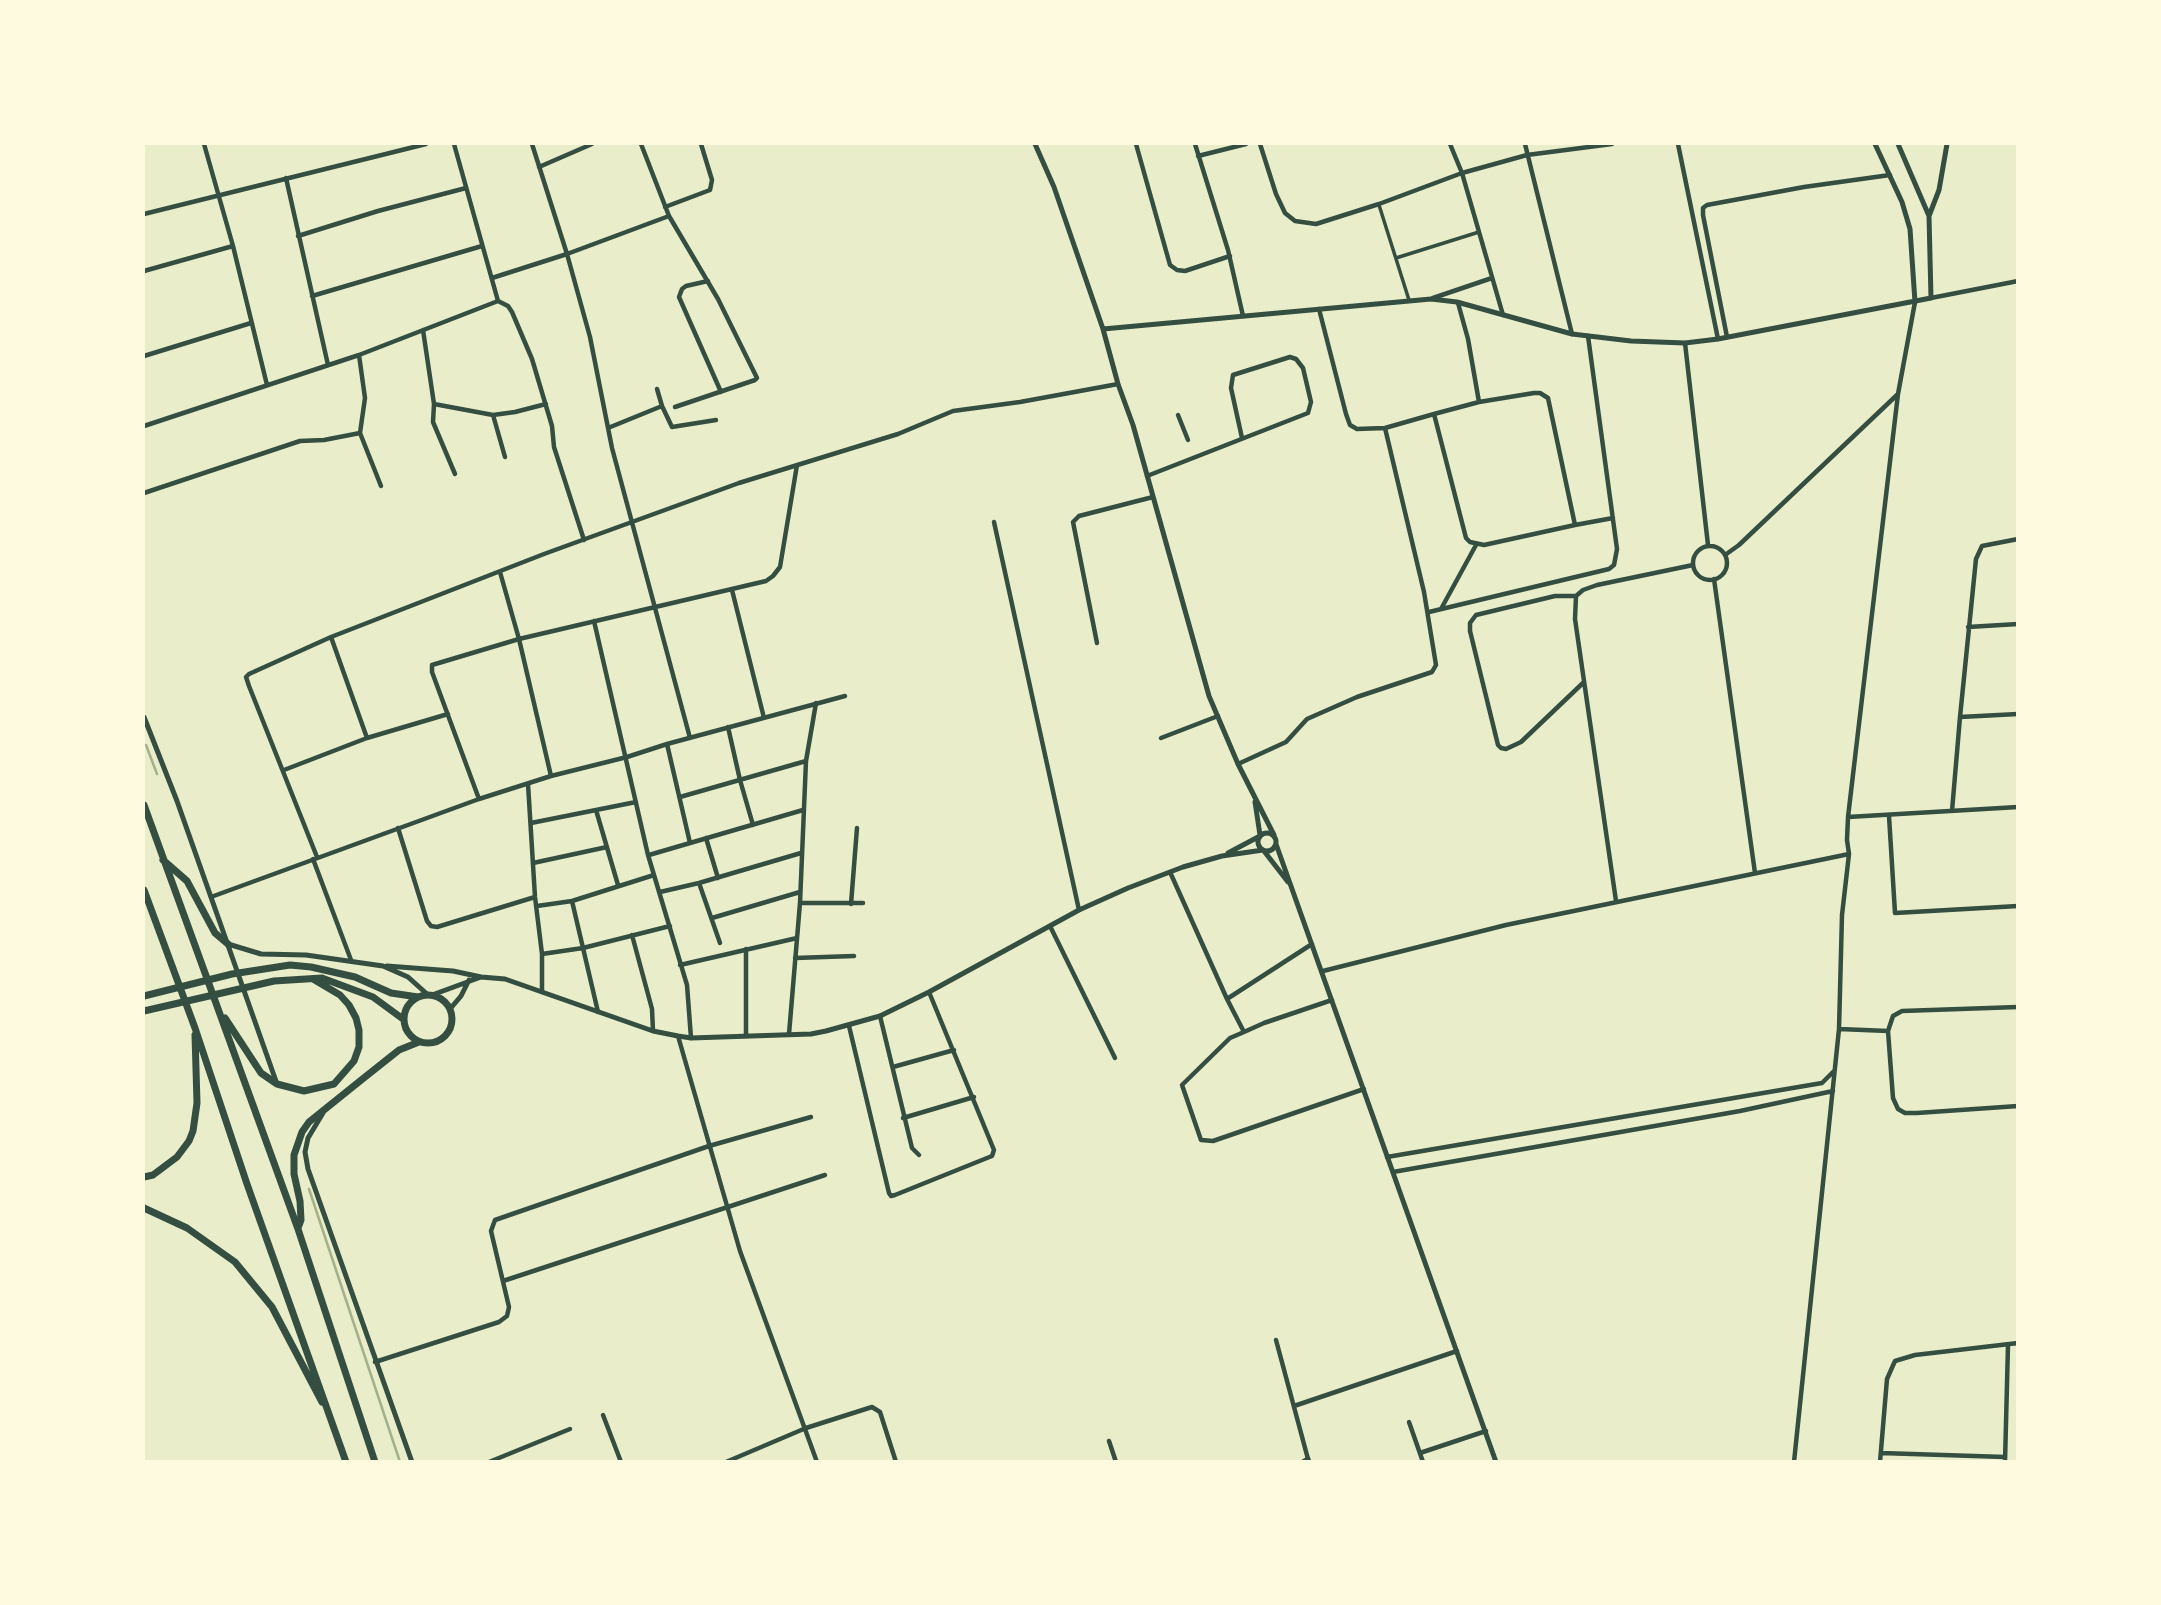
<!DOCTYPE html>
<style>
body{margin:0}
#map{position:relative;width:2161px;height:1605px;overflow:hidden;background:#e9edc9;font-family:"IBM Plex Sans",sans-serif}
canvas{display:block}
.frame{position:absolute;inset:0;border:145px solid #fefae0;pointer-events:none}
</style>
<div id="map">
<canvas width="2161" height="1605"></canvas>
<div class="frame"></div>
</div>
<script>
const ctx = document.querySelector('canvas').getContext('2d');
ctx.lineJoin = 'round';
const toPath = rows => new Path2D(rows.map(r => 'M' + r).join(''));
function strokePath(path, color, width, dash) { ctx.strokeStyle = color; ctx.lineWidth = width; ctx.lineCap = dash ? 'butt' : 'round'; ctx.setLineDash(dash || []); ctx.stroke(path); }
strokePath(toPath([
 [146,745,157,774],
 [309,1189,400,1462]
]), '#a3b18a', 2.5);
strokePath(toPath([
 [1379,205,1409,300],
 [1396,258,1479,232]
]), '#344e41', 3.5);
strokePath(toPath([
 [204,144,233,246,267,385],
 [454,144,498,301,508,306,512,312,532,359,552,426,554,447,584,540],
 [532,144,567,254,590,337,612,448,690,738],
 [641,144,669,216,718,299,757,378,755,380,675,407],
 [1136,144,1170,265,1177,270,1185,271,1230,256],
 [1195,144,1228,250,1243,316],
 [1260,144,1276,194,1285,213,1295,221,1316,224,1379,204,1462,173,1527,155,1612,144],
 [1450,144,1462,173,1503,315],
 [1525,144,1572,334],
 [1678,144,1718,339],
 [1198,156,1246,144],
 [539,167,592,144],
 [286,178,328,365],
 [665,207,710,190,712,180,701,144],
 [144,214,426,144],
 [298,236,378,211,466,188],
 [144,271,233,246],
 [492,278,567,254,669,216],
 [708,281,686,286,682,289,679,297,721,392],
 [312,296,482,246],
 [1433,298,1492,278],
 [1931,298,2018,281],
 [1458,303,1468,339,1479,402],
 [1319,309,1346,414,1350,425,1357,429,1385,428,1434,414,1479,402,1534,393,1540,393,1548,398,1575,525,1484,545,1470,542,1466,538,1434,414],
 [423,330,434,404,433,422,455,474],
 [1727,337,1703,215,1703,208,1707,205,1804,187,1890,175],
 [1685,343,1708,545],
 [359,355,365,398,360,433,381,486],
 [144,356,251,323],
 [657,389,662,406],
 [434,404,493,415,515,412,546,404],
 [493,415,505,457],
 [1178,415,1188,440],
 [144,426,359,355,498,301],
 [608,428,662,406,672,427,716,420],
 [1147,476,1308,413,1311,402,1303,368,1296,359,1290,357,1233,375,1231,388,1242,438],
 [144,493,300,441,324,440,360,433],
 [994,522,1079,910],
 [1575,525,1613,518],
 '1693 563a17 17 0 1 1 34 0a17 17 0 1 1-34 0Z',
 [1725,555,1739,545,1898,394],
 [500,572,519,639,551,776],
 [1714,579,1755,873],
 [732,590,764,718],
 [1576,596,1555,596,1476,615,1470,623,1470,631,1498,745,1501,748,1506,749,1521,742,1584,682],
 [1441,609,1476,545],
 [1429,612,1609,569,1614,565,1617,549,1588,336],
 [594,621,648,855,687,985,691,1038],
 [1968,627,2018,624],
 [331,637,367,738],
 [1097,643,1073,522,1079,516,1153,497],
 [1960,717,1976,559,1982,546,2018,539],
 [728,727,740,780,753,825],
 [1161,738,1218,716],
 [667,744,690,843],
 [1238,764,1286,742,1307,719,1357,697,1432,672,1436,665,1424,592,1385,428],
 [284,770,367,738,448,714],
 [528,784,535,897,542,954,542,992],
 [680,797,806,761],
 [479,799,432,672,432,665,519,639,766,581,773,576,780,567,797,465],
 [596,810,618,885],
 [1952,811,1960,717,2018,714],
 [1889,816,1895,913,2018,906],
 [1848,817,2018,807],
 [531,823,636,802],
 [398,828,427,921,431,926,437,927,535,897],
 [706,838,718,878],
 [649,855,803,810],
 [317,857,249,686,246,677,249,674,331,637,544,554,739,483,898,434,953,411,1020,402,1118,384],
 [313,859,351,960],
 [533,863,607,847],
 [1170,872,1227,999,1244,1032,1264,1023,1332,1000],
 [699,883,720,943],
 [660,892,699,883,801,853],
 [211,897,479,799,551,776,627,757,667,744,845,696],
 [572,901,598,1012],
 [1616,901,1575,619,1576,596,1583,590,1597,585,1693,565],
 [800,903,863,903],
 [851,904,857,828],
 [537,906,572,901,654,875],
 [712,918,800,892],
 [1050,926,1115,1058],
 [632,935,652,1009,653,1031],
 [542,954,583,948,670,926],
 [795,958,854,956],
 [680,965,797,938],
 [1323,971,1506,925,1849,854],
 [1227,999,1312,944],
 [2018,1007,1902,1011,1893,1016,1888,1031,1893,1098,1898,1109,1905,1113,1917,1113,2018,1106],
 [880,1016,912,1148,919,1155],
 [849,1026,889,1193,891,1196,895,1195,992,1156,994,1150,929,992],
 [1839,1029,1888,1031],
 [1244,1032,1230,1038,1182,1085,1201,1140,1213,1141,1364,1089],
 [789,1034,800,903,806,761,816,703],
 [678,1036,740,1251,817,1462],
 [746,1036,746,949],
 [893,1067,954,1050],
 [903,1118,974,1097],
 [1387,1157,1822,1083,1833,1072],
 [1393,1172,1740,1111,1833,1091],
 [503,1281,825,1175],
 [1276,1340,1308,1459],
 [375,1362,499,1322,507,1316,509,1307,491,1231,495,1220,709,1146,811,1117],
 [1294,1406,1457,1351],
 [603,1415,621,1462],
 [1409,1422,1423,1462],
 [1109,1441,1116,1462],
 [1420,1453,1486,1431],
 [1881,1453,2005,1457],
 [489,1462,570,1429],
 [726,1462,806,1428,872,1407,880,1412,896,1462],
 [1794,1462,1839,1029,1842,915,1849,854,1847,840,1848,817,1898,394,1915,302],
 [1880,1462,1887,1379,1895,1361,1915,1355,2018,1343],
 [2005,1462,2008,1345]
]), '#344e41', 4.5);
strokePath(toPath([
 [1035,144,1054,187,1103,329,1118,384,1133,425,1209,696,1238,764,1274,835],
 [1875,144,1902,202,1910,229,1915,302],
 [1929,216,1939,190,1947,144],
 [1103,329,1431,299,1457,302,1572,334,1631,341,1685,343,1718,339,1931,298,1929,216,1898,144],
 [144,717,177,801,277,1084],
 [1255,802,1260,835],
 '1258 842a9 9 0 1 1 18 0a9 9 0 1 1-18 0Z',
 [1276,844,1496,1462],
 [1264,851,1288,882],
 [1228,853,1260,836],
 [228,944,261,954,306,955,383,966,408,977,427,994],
 [387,966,453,971,481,977],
 [432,995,481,977,505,979,653,1031,678,1036,691,1038,811,1034,826,1031,880,1016,929,992,1079,910,1128,888,1183,867,1222,856,1263,850],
 [450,1009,461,996,469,980],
 [323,1113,308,1138,305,1152,308,1169,412,1462],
 [1303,1462,1308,1459,1309,1462]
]), '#344e41', 5);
strokePath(toPath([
 [144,805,298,1229,375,1462],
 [163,860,187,881,215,933,228,944],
 [144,890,195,1028,247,1184,346,1462],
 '404 1019a24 24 0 1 1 48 0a24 24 0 1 1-48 0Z',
 [144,996,232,974,290,965,311,967,355,977,391,993,418,997],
 [144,1011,274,981,322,978,373,997,403,1019],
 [225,1018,261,1073,277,1084,304,1091,334,1084,354,1061,359,1047,359,1030,356,1018,349,1005,340,995,313,979],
 [144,1177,153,1175,177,1157,189,1141,193,1131,197,1103,195,1035],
 [144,1208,187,1228,235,1262,272,1307,322,1402],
 [298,1228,301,1220,300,1201,294,1174,294,1155,302,1132,309,1122,360,1081,399,1050,419,1042]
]), '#344e41', 7);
</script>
